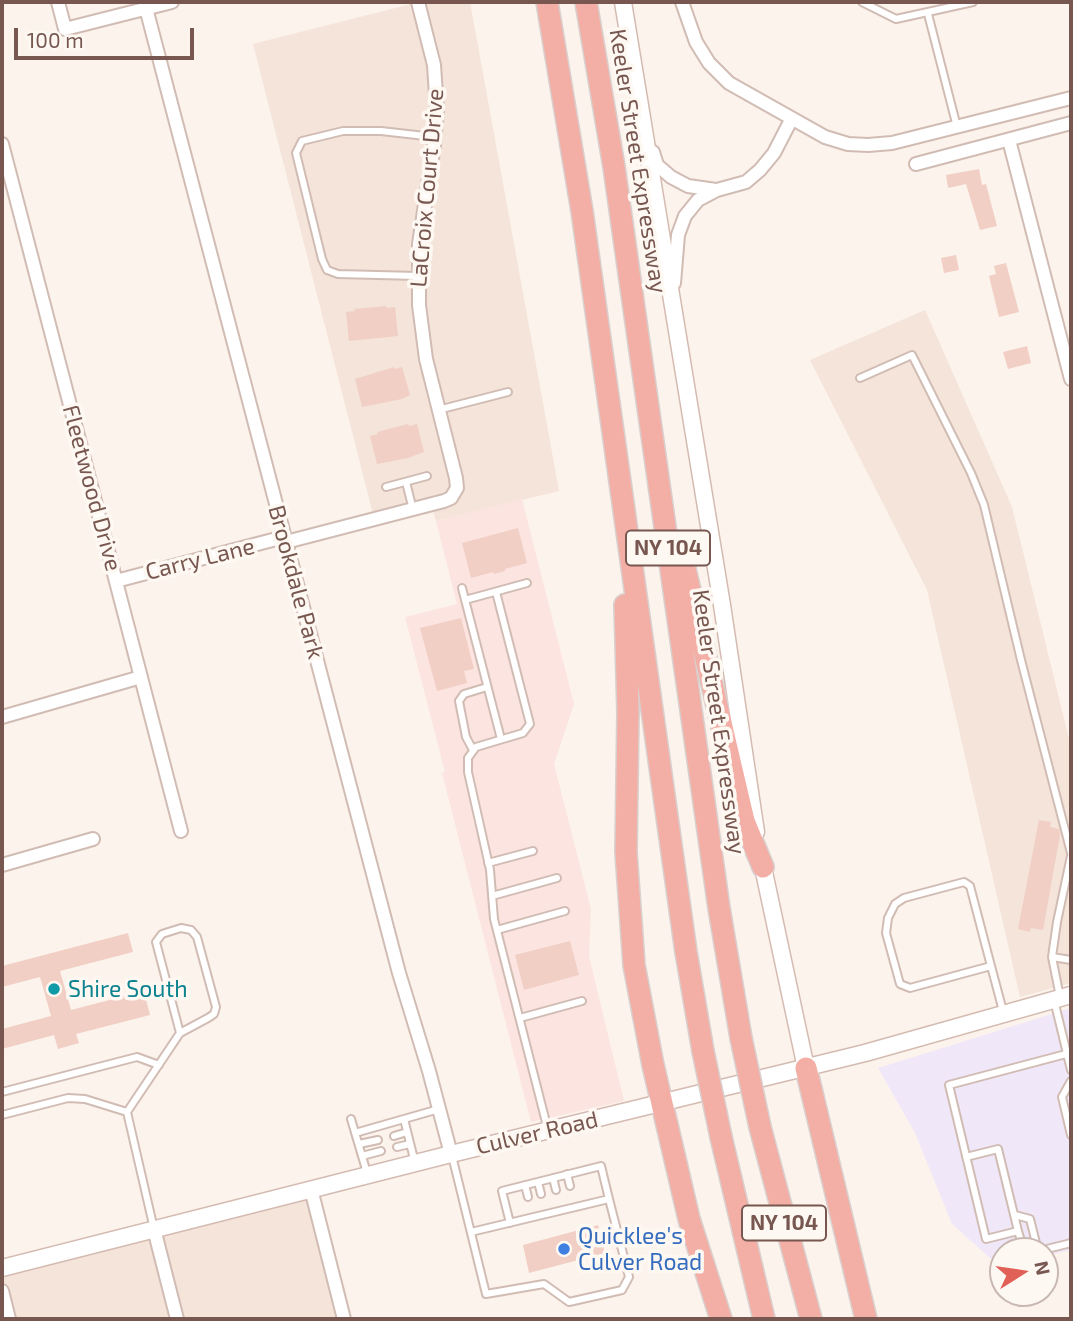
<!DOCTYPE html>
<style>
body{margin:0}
#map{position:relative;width:1073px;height:1321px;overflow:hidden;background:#fcf3ec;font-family:"Exo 2",sans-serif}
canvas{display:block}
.frame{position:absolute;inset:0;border:4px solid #77574f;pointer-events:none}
.north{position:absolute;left:989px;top:1237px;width:70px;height:70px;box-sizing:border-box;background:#fef8f3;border:2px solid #c8b8b1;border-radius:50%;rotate:78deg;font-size:19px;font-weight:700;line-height:28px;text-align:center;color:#77574f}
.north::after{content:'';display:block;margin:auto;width:24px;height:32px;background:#e06057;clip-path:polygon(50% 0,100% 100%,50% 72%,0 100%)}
.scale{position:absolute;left:14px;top:28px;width:180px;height:32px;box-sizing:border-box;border:4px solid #77574f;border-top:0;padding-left:9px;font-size:21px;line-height:24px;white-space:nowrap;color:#77574f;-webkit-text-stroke:5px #fef8f3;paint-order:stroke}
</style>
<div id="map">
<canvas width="1073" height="1321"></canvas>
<div class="frame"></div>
<div class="north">N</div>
<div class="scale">100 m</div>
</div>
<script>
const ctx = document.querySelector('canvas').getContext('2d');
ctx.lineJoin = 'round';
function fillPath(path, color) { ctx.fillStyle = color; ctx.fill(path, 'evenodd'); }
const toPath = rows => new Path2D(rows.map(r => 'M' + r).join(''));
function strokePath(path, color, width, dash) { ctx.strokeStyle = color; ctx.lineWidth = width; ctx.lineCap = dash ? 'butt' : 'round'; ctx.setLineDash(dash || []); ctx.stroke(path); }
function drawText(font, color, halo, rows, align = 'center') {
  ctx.font = font + ' "Exo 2",sans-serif'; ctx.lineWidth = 7; ctx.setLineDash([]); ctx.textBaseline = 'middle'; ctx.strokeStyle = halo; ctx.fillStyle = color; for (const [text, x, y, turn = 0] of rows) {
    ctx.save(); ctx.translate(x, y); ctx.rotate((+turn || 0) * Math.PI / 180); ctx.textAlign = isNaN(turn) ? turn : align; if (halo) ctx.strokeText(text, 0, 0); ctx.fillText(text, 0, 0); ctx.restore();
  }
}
fillPath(toPath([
 [419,2,470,2,559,491,436,521,430,499,373,514,253,44],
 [925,310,1012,507,1071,747,1071,983,1020,997,927,590,810,360],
 [311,1189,345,1319,9,1319,2,1291,2,1268]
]), '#f4e4da');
fillPath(toPath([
 [522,499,574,704,554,764,591,909,589,956,624,1101,531,1122,442,773,445,772,405,617,457,604,436,521]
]), '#fce4e1');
fillPath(toPath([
 [1071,1008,1071,1250,1045,1256,1045,1251,1003,1251,1003,1266,1000,1267,952,1224,915,1133,878,1068]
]), '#f0e8f9');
fillPath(toPath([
 [979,169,982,185,986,184,997,226,980,230,966,184,948,188,946,175],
 [956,255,959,270,944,273,941,258],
 [1006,263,1019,312,999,317,989,276,996,274,994,266],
 [386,306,387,308,395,307,398,336,349,341,346,312,355,311,354,309],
 [1027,346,1031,363,1008,369,1003,352],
 [394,367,394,369,402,367,410,395,402,399,362,407,355,379],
 [408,424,409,426,417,424,424,452,408,458,377,464,370,436,378,434,377,432],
 [518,528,527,563,505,569,505,571,494,574,493,572,471,578,462,543],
 [461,618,474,669,464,671,467,683,437,691,420,628],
 [1039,820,1051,822,1050,827,1059,829,1060,835,1043,930,1031,928,1030,932,1018,929],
 [128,933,133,952,60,971,71,1010,144,991,150,1015,76,1034,79,1043,58,1049,54,1035,2,1049,2,1029,51,1016,40,977,2,987,2,966],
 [570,941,579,975,524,990,515,955],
 [598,1225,605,1253,529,1273,523,1245]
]), '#f1cfc5');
const lane = toPath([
 [862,2,896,19,973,2],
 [928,14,957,127],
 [417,276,338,274,327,270,322,259,296,153,302,141,343,131,381,131,434,137],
 [860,378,912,355,971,473,984,505,1021,660,1071,853],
 [438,410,508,392],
 [406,482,413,510],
 [386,487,427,476],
 [462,588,501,739],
 [496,592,530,724,523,733,476,747,468,758,468,772,490,870,494,919,548,1130],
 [465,600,527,583],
 [473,750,466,737,459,701,464,694,487,687],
 [488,863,533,851],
 [492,896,557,878],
 [497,930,565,911],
 [1052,957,1071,960],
 [991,966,910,988,900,984,886,933,888,918,895,904,904,898,964,882,970,886,991,966,1003,1011],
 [1060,997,1052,957,1057,922,1071,856],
 [1054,1000,1071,1070],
 [520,1018,582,1001],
 [1071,1081,1062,1097,1071,1135],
 [2,1092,137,1057,159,1065],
 [127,1112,180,1033,156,942,162,934,181,928,191,930,197,937,216,1007,214,1014,208,1018,180,1033],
 [2,1115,68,1098,85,1099,127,1112,154,1229],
 [351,1119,367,1173],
 [355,1133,404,1119],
 [394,1136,407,1132],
 [359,1144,378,1140],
 [397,1147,410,1144],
 [362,1156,381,1151],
 [452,1156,457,1176,486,1294,544,1284,569,1302,622,1290,629,1277,609,1199,471,1232],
 [966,1157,998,1149,1018,1231],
 [415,1163,404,1119,439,1109],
 [567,1174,570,1186],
 [553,1178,556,1190],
 [538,1182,541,1194],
 [525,1185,528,1197],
 [1015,1215,1030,1219,1038,1251],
 [510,1223,502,1191,601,1166,609,1199],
 [1038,1251,1027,1249,1021,1241,1018,1231,986,1239,949,1085,1066,1054],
 [1039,1251,1071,1243]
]);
const street = toPath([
 [58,2,65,29,172,2],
 [682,2,696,42,709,63,729,83,825,137,848,144,868,145,892,143,1071,98],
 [146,8,399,973,429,1071,451,1154],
 [1009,140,1071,379],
 [2,144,181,831],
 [653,152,657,165,671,177,688,186,716,190],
 [916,164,1071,123],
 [674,283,678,235,685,216,698,200,717,190,746,182,760,170,774,153,791,120],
 [286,542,444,501,451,498,457,488,456,478,426,359,419,305,419,244,434,145,437,110,434,65,418,2],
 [116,581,284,537],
 [2,717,141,677],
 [2,865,93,839],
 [311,1189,344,1319],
 [154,1229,177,1319],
 [2,1291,9,1319]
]);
const secondary = toPath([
 [623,2,722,605,756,832],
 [761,858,806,1068],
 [2,1268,451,1154,865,1053,1071,995]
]);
const highway = toPath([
 [547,2,582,211,686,952,703,1051],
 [586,2,614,167,719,908,741,1038],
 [684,565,744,821,763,867],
 [625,605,628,713,626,852,634,965,653,1065,689,1219,721,1319],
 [806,1068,866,1319],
 [760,1127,811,1319],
 [721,1137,764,1319]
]);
strokePath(lane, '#d1bcb4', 10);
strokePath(street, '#d1bcb4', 16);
strokePath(secondary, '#d4bbb1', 19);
strokePath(highway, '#d9d0ce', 24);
strokePath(lane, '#fff', 6);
strokePath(street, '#fff', 12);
strokePath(secondary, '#fff', 16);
strokePath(highway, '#f3aea6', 21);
const highwayBridge = toPath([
 [741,1038,760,1127],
 [703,1051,721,1137]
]);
strokePath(highwayBridge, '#d9d0ce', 24, []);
strokePath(highwayBridge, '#f3aea6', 21);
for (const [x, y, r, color] of [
 [54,989,7,"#0f9aa8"],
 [564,1249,7,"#3f7fe0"]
]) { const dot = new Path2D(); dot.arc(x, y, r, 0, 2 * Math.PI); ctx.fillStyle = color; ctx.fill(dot); strokePath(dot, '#fef8f3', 2.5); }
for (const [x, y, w] of [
 [668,548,84],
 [784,1223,84]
]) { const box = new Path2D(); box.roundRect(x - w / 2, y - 17.5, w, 35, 5); ctx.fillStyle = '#fef8f3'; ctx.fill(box); strokePath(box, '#77574f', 2); }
drawText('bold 21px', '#77574f', null, [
 ["NY 104",668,548],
 ["NY 104",784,1223]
]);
drawText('23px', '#77574f', '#fef8f3', [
 ["Keeler Street Expressway",638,161,81],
 ["LaCroix Court Drive",427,188,-85],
 ["Fleetwood Drive",92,488,75],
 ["Carry Lane",200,559,-14],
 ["Brookdale Park",296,582,75],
 ["Keeler Street Expressway",719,722,82],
 ["Culver Road",537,1133,-13]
]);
drawText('23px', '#0d838f', '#fef8f3', [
 ["Shire South",68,989]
], 'left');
drawText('23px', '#366cbe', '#fef8f3', [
 ["Quicklee's",578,1236],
 ["Culver Road",578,1262]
], 'left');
</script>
